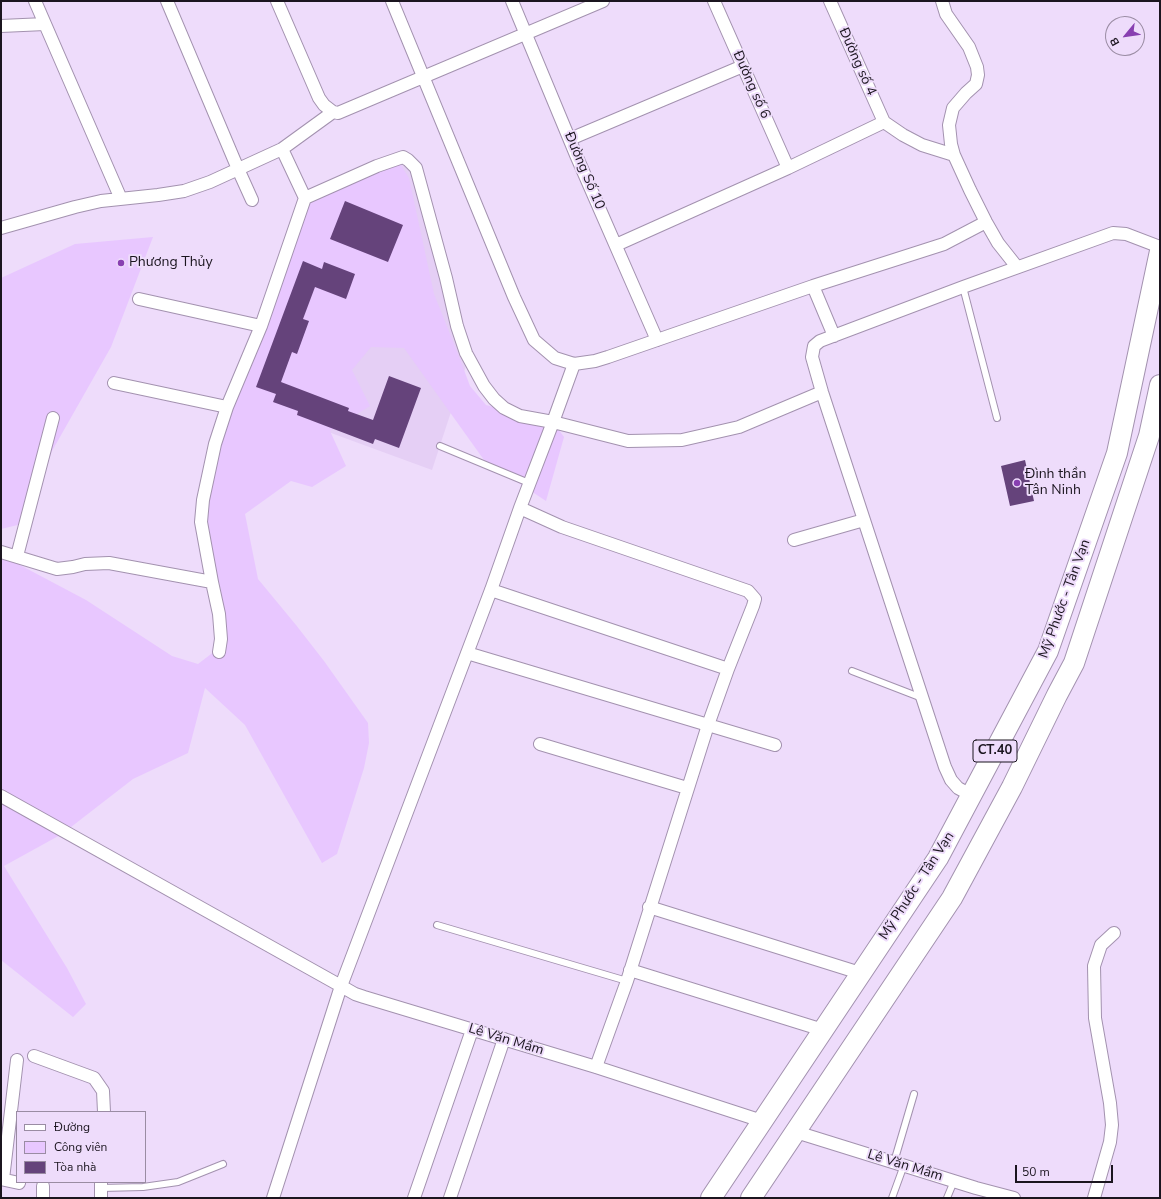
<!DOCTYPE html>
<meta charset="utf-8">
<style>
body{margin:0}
#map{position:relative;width:1161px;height:1199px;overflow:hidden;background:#eedcfb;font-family:"Nunito Sans",sans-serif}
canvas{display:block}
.frame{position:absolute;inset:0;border:2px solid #1b151f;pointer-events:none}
.legend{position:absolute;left:16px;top:1111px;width:130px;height:72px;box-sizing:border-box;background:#eedcfb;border:1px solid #9a8ca3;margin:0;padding:5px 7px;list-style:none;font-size:12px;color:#1b151f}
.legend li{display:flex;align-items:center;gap:8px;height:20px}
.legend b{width:20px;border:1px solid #9a8ca3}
.north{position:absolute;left:1105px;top:16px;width:40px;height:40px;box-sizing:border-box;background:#eedcfb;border:1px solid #9a8ca3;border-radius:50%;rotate:241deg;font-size:11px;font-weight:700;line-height:16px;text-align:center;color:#1b151f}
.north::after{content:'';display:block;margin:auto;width:14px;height:18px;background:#883fb1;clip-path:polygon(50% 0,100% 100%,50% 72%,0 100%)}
.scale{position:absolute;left:1015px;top:1165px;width:98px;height:18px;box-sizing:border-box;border:2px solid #1b151f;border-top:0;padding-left:5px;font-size:12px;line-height:14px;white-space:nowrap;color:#1b151f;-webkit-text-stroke:3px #eedcfb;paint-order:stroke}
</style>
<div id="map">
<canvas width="1161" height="1199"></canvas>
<div class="frame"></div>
<ul class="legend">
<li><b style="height:5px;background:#fff"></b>Đường</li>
<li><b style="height:11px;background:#e8c7ff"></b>Công viên</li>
<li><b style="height:11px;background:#65437b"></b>Tòa nhà</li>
</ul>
<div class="north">B</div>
<div class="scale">50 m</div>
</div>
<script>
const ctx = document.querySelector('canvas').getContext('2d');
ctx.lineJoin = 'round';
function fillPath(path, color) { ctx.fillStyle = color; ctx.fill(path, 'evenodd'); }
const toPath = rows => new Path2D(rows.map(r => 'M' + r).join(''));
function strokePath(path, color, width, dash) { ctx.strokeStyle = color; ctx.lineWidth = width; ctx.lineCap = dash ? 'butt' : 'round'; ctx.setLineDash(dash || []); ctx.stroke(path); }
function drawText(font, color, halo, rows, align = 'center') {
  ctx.font = font + ' "Nunito Sans",sans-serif'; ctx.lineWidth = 4; ctx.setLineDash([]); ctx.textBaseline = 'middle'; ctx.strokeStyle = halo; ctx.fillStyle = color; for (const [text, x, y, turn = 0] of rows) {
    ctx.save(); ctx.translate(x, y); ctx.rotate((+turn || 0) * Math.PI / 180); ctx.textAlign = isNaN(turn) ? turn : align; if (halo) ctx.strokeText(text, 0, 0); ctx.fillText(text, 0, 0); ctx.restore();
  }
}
fillPath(toPath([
 [402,162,409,166,466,366,432,470,241,400]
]), '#e5cff5');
fillPath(toPath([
 [395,156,409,178,434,294,458,354,470,386,486,405,553,422,564,437,546,501,484,460,404,348,371,347,352,370,370,406,330,431,346,466,312,487,291,481,245,514,258,579,296,625,324,661,368,723,369,743,364,768,337,854,322,863,245,725,205,688,188,753,133,779,62,834,4,866,67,968,86,1004,73,1017,1,960,1,555,86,600,172,656,198,664,224,644,221,591,200,515,214,462,305,198],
 [153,237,111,347,52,451,26,523,1,529,1,278,75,244]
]), '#e8c7ff');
fillPath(toPath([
 [345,201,403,225,388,262,330,239],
 [303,261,322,269,324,262,355,274,346,299,315,287,303,319,309,321,297,354,292,352,281,382,349,408,348,411,373,420,389,376,421,388,399,448,375,439,373,444,297,415,298,411,273,402,276,394,256,387],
 [1025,460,1034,501,1010,506,1001,466]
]), '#65437b');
const lane = toPath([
 [963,287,997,418],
 [440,446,529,483],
 [852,671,922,698],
 [437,925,627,981],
 [894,1162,914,1094],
 [101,1188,143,1187,178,1182,223,1164],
 [892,1198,904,1165],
 [947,1198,954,1181]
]);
const street = toPath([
 [35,1,121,199],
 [167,1,238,169,252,200],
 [277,1,319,98,324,105,333,112,338,113,603,1],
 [392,1,514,297,534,340,555,358,574,364,595,361,608,357,813,286,944,244,986,222],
 [512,1,576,155,657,340],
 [714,1,788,168],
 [830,1,884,122],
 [942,1,946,14,969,47,977,67,978,75,976,84,966,93,953,108,949,125,951,144,954,155],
 [1,26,45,24],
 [570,139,743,66],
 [305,198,377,166,403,157,408,160,416,168,446,278,457,326,466,353,484,386,494,399,504,408,520,416,553,422,628,441,682,440,739,427,822,392],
 [1,228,75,207,101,201,158,195,184,191,210,182,282,149,333,112],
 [616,245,788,168,884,122,903,135,922,145,954,155,970,190,986,222,998,243,1017,267],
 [813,286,834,336],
 [139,299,261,326],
 [574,364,553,422,520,508,491,590,341,986,355,994,364,997,596,1067,762,1121],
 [114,383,227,407],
 [520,508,562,527,748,591,755,599,753,606,728,669,708,725,627,981,596,1067],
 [794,540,864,520],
 [1,552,57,569,73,567,85,564,109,563,212,582,201,522,203,500,215,444,227,407,261,326,305,198,282,149],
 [17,556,53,418],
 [212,582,219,614,221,639,219,652],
 [491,590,728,669],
 [467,653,775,745],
 [540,744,687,788],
 [971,795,958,788,951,780,945,767,822,392,812,357,814,346,820,341,963,287,1113,233,1126,234,1160,247],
 [1,796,341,986,273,1198],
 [649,907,860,973],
 [630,970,823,1030],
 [34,1056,94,1078,103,1091,104,1112],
 [796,1132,976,1188,1014,1198],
 [1,1179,19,1183],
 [3,1179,17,1060],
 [43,1186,43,1198],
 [101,1198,101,1182],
 [414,1198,472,1030],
 [450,1198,504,1039],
 [1094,1198,1110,1142,1112,1125,1110,1103,1095,1018,1094,966,1101,945,1114,933]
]);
const primary = toPath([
 [711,1198,938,858,1048,651,1117,453,1160,251],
 [751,1198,952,898,1012,787,1057,695,1074,663,1149,436,1160,385]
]);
strokePath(lane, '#a392af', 8);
strokePath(street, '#a392af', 14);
strokePath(primary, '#a392af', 22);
strokePath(lane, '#fff', 6);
strokePath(street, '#fff', 12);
strokePath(primary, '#fff', 20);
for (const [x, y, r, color] of [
 [121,263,4,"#883fb1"],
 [1017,483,4,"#883fb1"]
]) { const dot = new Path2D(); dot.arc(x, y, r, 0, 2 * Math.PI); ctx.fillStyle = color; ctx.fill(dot); strokePath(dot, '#eedcfb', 1.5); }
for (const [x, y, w] of [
 [995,751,44]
]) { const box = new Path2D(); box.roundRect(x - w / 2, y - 11, w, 22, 3); ctx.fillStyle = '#eedcfb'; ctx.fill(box); strokePath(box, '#1b151f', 1); }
drawText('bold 13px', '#1b151f', null, [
 ["CT.40",995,751]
]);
drawText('14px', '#1b151f', '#eedcfb', [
 ["Đường số 4",857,62,66],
 ["Đường số 6",751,85,66],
 ["Đường Số 10",584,171,67],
 ["Mỹ Phước - Tân Vạn",1065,599,-70],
 ["Mỹ Phước - Tân Vạn",917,886,-57],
 ["Lê Văn Mầm",506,1040,17],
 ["Lê Văn Mầm",905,1166,17]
]);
drawText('14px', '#1b151f', '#eedcfb', [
 ["Phương Thủy",129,263],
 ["Đình thần",1025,475],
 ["Tân Ninh",1025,491]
], 'left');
</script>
